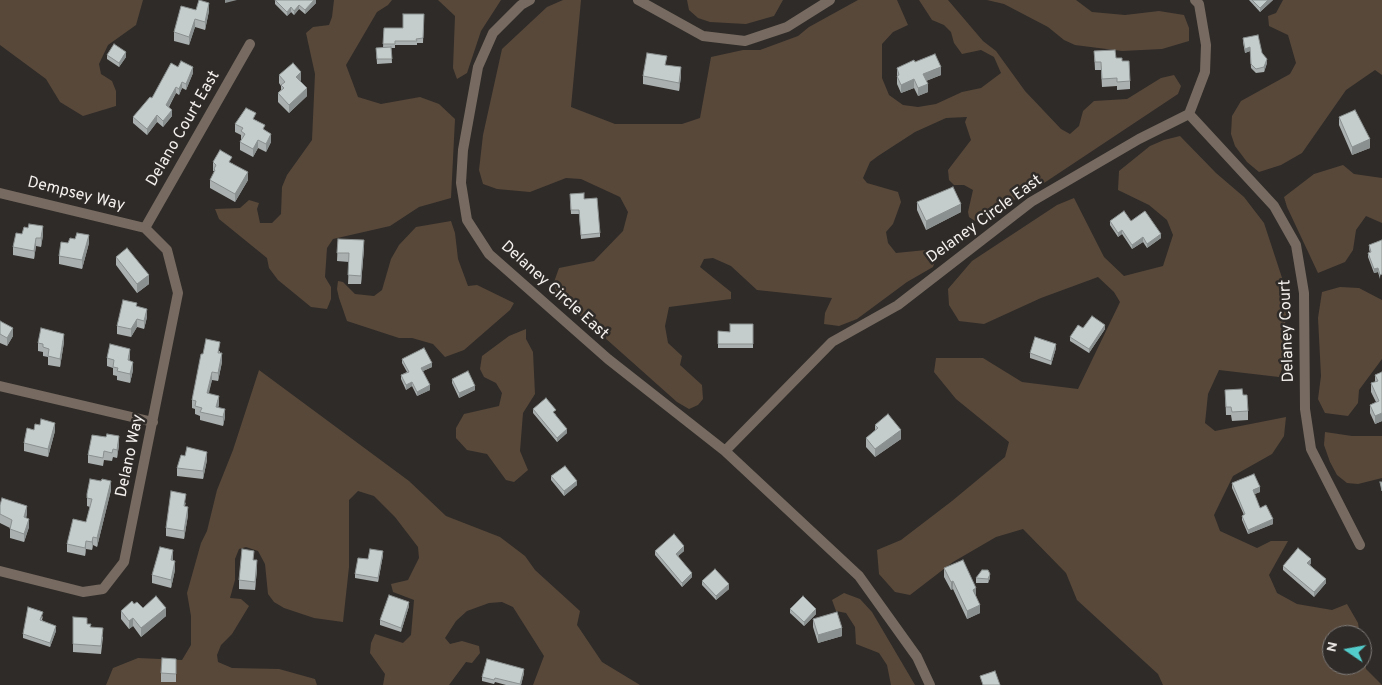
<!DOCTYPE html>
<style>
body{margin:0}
#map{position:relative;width:1382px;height:685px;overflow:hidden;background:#2f2b28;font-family:Overpass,sans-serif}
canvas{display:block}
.north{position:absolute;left:1322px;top:625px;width:50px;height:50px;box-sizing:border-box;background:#2f2b28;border:1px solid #7d7a77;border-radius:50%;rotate:282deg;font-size:14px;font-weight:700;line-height:20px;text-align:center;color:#f3f0ee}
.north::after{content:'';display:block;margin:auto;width:18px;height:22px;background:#53cdcb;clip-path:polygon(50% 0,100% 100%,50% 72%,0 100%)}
</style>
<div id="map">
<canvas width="1382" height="685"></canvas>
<div class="north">N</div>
</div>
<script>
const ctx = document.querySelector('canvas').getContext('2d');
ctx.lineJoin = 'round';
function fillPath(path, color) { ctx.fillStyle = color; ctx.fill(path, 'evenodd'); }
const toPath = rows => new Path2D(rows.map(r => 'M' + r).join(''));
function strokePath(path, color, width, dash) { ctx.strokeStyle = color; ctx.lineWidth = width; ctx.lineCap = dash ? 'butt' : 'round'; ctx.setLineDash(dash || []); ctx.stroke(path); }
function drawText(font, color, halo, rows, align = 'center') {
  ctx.font = font + ' Overpass,sans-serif'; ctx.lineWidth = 5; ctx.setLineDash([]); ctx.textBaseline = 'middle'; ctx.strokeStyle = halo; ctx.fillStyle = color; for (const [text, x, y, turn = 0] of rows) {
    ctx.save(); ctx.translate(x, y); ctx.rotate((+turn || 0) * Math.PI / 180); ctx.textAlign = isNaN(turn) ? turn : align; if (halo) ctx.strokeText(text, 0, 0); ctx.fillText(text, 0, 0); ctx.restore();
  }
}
fillPath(toPath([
 [0,0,143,0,136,25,108,45,99,64,101,74,112,81,116,91,116,106,83,116,60,102,46,79,0,45],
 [334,0,392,0,388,5,377,12,346,65,358,97,381,104,420,97,439,104,455,119,451,198,419,207,390,226,333,239,327,248,325,277,331,287,331,299,327,309,311,307,278,280,269,268,267,258,219,219,215,209,240,208,249,200,259,203,257,209,260,223,272,223,281,214,282,187,287,175,312,140,315,74,306,33,313,27,329,25,332,17],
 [438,0,501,0,481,31,467,73,457,79,453,68,455,16],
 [563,0,581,0,571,107,615,124,682,124,700,118,711,57,743,50,760,50,798,36,809,27,858,0,897,0,908,25,893,32,882,44,882,78,889,95,903,105,918,107,936,104,962,92,981,88,1001,73,994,57,981,50,962,54,954,43,951,32,944,25,932,20,919,0,948,0,983,41,996,51,1025,91,1061,129,1070,134,1079,126,1083,111,1094,101,1127,99,1161,78,1174,75,1181,86,1178,94,1038,187,975,221,969,217,968,212,973,190,964,185,954,185,949,180,948,170,971,140,965,122,967,117,946,118,915,132,878,156,870,162,863,178,867,183,898,192,901,202,893,224,886,232,888,243,896,253,926,250,935,252,935,261,933,267,907,282,857,319,839,326,824,324,825,313,832,298,757,290,731,266,713,258,704,259,700,267,731,292,731,299,669,307,665,326,668,343,682,356,680,365,702,385,703,399,698,405,689,409,677,402,577,313,558,301,554,282,559,268,594,261,623,231,628,212,620,197,581,179,566,178,530,192,497,189,483,184,479,170,483,135,502,49,547,7],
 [687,0,783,0,774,16,746,24,710,22,698,18,689,10],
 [987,0,1076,0,1092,12,1125,15,1159,11,1184,15,1189,28,1189,41,1162,49,1122,51,1075,45,1064,40,1048,27,1004,4],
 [1283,0,1382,0,1382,75,1375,70,1346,90,1302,153,1281,165,1259,172,1247,162,1235,146,1231,134,1232,116,1241,101,1290,74,1296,63,1288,35,1269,26,1268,16,1276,13],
 [1180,136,1216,173,1244,197,1264,223,1288,296,1283,343,1285,361,1279,377,1219,370,1208,394,1205,423,1215,431,1286,417,1284,436,1272,454,1233,476,1214,515,1220,531,1257,548,1271,541,1288,541,1269,575,1277,593,1297,604,1332,610,1347,604,1358,623,1360,635,1332,635,1332,665,1362,665,1362,646,1366,669,1382,685,1163,685,1158,674,1077,600,1066,573,1023,529,996,537,953,562,910,595,895,592,879,574,877,550,901,540,952,501,1005,457,1009,442,956,399,934,372,936,358,983,358,1022,382,1078,389,1120,302,1114,292,1098,277,1041,298,984,324,959,321,949,305,948,289,972,261,1057,205,1074,198,1104,257,1124,276,1163,266,1173,235,1167,220,1149,205,1118,190,1119,171,1150,146,1164,140],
 [1343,165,1354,174,1382,178,1382,223,1366,216,1356,230,1353,250,1345,262,1318,273,1287,207,1284,197,1314,174],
 [451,221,455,233,458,259,468,286,477,285,514,303,510,310,464,350,445,357,433,344,412,338,399,338,347,321,339,298,337,289,338,281,343,282,355,294,374,296,382,290,391,259,399,245,416,227],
 [1340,287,1359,288,1382,300,1382,359,1359,390,1358,403,1348,416,1325,413,1318,399,1321,376,1318,318,1322,292],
 [526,329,526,339,533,352,535,394,523,413,520,451,528,470,514,482,506,480,487,454,467,450,456,438,456,428,464,414,499,406,502,393,496,383,484,377,480,369,482,356,509,336],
 [259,370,409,481,446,516,500,537,525,556,535,570,580,611,577,625,602,662,640,685,533,685,544,656,513,607,502,602,489,603,467,611,456,621,445,638,450,644,462,641,479,646,480,653,472,663,466,662,449,685,383,685,385,674,370,653,371,643,375,634,403,643,411,635,414,600,393,592,391,584,408,580,419,558,418,547,395,517,374,496,358,491,349,500,349,567,343,622,314,618,284,608,274,602,268,594,265,564,258,551,246,547,239,549,235,559,235,580,230,598,241,599,249,606,232,634,221,645,217,655,218,662,232,668,279,669,315,679,317,685,106,685,113,668,138,658,182,660,191,645,191,616,187,593,201,543,207,531,217,490,233,450],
 [1325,432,1352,436,1382,436,1382,478,1358,484,1347,483,1337,475,1330,462,1324,445],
 [844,593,860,599,872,612,915,685,891,685,887,665,879,653,856,644,855,627,846,613,836,611,832,600]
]), '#58483a');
strokePath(toPath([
 [530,0,521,5,493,33,478,67,463,150,461,183,467,220,489,254,608,359,725,451,859,576,917,657,930,685],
 [638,0,703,36,745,41,787,27,830,0],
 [1189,114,1274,206,1296,245,1304,293,1305,409,1311,449,1360,545],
 [0,193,145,228],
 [145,228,250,44],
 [0,386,153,422],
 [725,451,832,342,898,305,1031,202,1139,139,1189,114,1205,72,1206,45,1199,4,1195,0],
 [0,571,83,592,103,589,124,562,178,293,167,250,145,228]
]), '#776b61', 10);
fillPath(toPath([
 [275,0,316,0,316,3,305,14,299,9,294,15,291,12,287,16,275,4],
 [1249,0,1273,0,1260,12],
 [196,10,209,11,205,30,195,27,189,45,174,41,174,32],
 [424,14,423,43,417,43,417,45,395,45,395,48,391,48,392,63,377,64,376,48,383,48,384,28,403,28],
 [1243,38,1262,53,1267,63,1264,72,1256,73,1251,68,1250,51,1245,53,1243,42],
 [1094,51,1122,61,1130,81,1130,89,1117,90,1117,86,1102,87,1101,70,1095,70],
 [107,55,126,57,119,67,107,59],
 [915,62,941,75,926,81,928,92,918,96,914,88,901,93,897,84,897,68],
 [666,65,681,76,679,91,643,84,643,76],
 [178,67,193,73,186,90,182,88,179,95,176,93,169,107,172,116,163,127,157,122,147,135,133,123,133,117,152,98],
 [279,75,301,80,300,81,307,96,289,113,278,102,278,93,281,90,281,86,279,83],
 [1339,117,1370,148,1352,155,1339,125],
 [256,120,265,131,271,142,266,152,258,148,253,157,240,150,240,142,241,140,241,135,235,132,235,124],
 [213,162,232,163,248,180,235,202,210,188,210,180,214,174,214,171,213,171],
 [570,199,600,233,600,237,581,239,579,214,571,214],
 [917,202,961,212,926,230,917,210],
 [1110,221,1131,221,1161,238,1147,248,1143,242,1132,249,1122,234,1118,237,1110,225],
 [43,235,41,247,36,246,34,259,13,255,13,247],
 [75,239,89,243,82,269,59,264,59,256,68,243],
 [338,239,364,248,361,284,348,284,349,262,337,261],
 [1382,240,1380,279,1378,272,1374,273,1368,257,1368,253,1370,253,1369,249,1369,245],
 [116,257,149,284,137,293,116,265],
 [137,307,147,317,144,329,137,327,131,337,117,334,117,326],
 [0,321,13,336,7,346,0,343],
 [753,324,753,348,718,348,718,331,730,332],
 [1083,328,1105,329,1089,353,1070,341,1070,337],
 [64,342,60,367,48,365,48,357,43,356,43,352,38,351,38,343],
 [1056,348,1051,365,1030,358,1030,353],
 [220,351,220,353,222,362,218,381,212,380,208,394,219,405,218,407,225,417,223,426,200,420,200,416,195,414,195,409,192,408,192,400,203,354],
 [130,357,129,361,133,370,130,383,117,380,117,376,113,375,113,368,107,366,107,358],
 [402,359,432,367,423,371,430,390,417,396,412,386,406,390,401,379,401,375,407,372,402,363],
 [1382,372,1382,421,1375,424,1370,413,1370,405,1376,402,1371,392,1371,383,1375,382,1375,375],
 [452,379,475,390,459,398,452,383],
 [1225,390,1243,395,1248,411,1248,420,1232,421,1231,415,1226,415],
 [533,409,556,414,555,415,567,433,557,442,533,413],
 [875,425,901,439,875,457,866,447,866,438,875,431],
 [55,431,48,457,24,451,24,443],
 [119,445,117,458,113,457,112,461,104,460,103,466,88,463,88,455],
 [207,460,203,479,177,476,177,468],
 [551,476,577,485,564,496,551,480],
 [1232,483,1260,492,1254,494,1260,508,1273,524,1248,534,1242,520,1242,516,1244,515,1232,488],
 [111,490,97,547,93,545,92,550,86,549,85,556,67,552,67,544,86,522,90,507,87,506,87,494],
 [186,502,185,506,188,515,184,539,166,536,166,528],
 [0,505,27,514,26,518,29,527,24,542,10,538,10,528,0,523],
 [655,551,684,551,678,556,692,577,682,587,655,555],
 [383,555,378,582,355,578,355,574,368,559],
 [173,558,173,561,175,570,171,588,152,583,152,575],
 [254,560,257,569,255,590,239,589,239,580],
 [1311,563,1310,565,1326,583,1314,597,1283,570,1283,566],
 [944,568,976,596,980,613,967,619,953,589,951,590,944,577],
 [976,578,990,578,988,583,976,583],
 [702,581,729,589,716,600,702,585],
 [134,604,143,608,166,616,141,637,133,626,129,629,121,619,121,611],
 [409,606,401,632,380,625,380,620],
 [790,609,816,614,804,626,790,613],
 [43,616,42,620,56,631,50,647,23,638,23,634],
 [73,617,87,624,103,637,101,654,73,652],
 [813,619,842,636,818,643,813,627],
 [176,659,176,682,161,682,161,673],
 [524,673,521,685,506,685,495,682,494,684,482,681,482,677]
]), '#a9b0af');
fillPath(toPath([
 [225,0,237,0,225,3],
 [314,0,316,0,316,3,305,14,305,10],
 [1268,0,1273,0,1260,12,1260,8],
 [209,3,209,11,205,30,205,22],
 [299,5,299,9,294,15,294,11],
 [291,7,291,12,287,16,287,12],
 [195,19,195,27,189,45,189,37],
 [1250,47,1250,51,1245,53,1245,49],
 [126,52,126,57,119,67,119,63],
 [1267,59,1267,63,1264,72,1264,67],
 [193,67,193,73,186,90,186,84],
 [681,67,681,76,679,91,679,83],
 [941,67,941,75,923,82,923,74],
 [301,72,301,80,296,85,296,77],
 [914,79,914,88,901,93,901,85],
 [182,82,182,88,179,95,179,89],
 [928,84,928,92,918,96,918,88],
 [176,87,176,93,166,111,166,105],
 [307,88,307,96,289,113,289,105],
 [172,110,172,116,163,127,163,121],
 [157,115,157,122,147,135,147,129],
 [271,134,271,142,266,152,266,144],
 [1370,139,1370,148,1352,155,1352,147],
 [258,140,258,148,253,157,253,149],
 [248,172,248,180,235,202,235,194],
 [961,204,961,212,926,230,926,221],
 [43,226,43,235,41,247,41,238],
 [1122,230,1122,234,1118,237,1118,233],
 [1161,234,1161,238,1147,248,1147,244],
 [89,235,89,243,82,269,82,260],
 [1143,237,1143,242,1132,249,1132,245],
 [36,238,36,246,34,259,34,251],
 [364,240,364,248,361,284,361,276],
 [1378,268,1378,272,1374,273,1374,269],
 [149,275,149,284,137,293,137,284],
 [147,309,147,317,144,329,144,321],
 [137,319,137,327,131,337,131,329],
 [1105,325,1105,329,1089,353,1089,349],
 [13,328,13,336,7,346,7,338],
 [64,334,64,342,60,367,60,359],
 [1056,344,1056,348,1051,365,1051,361],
 [130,349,130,357,128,369,128,360],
 [222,353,222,362,218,381,218,373],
 [133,362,133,370,130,383,130,374],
 [432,363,432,367,421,372,421,368],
 [212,372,212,380,207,402,207,393],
 [412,382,412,386,406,390,406,385],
 [430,385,430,390,417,396,417,392],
 [475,386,475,390,459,398,459,393],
 [219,396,219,405,216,415,216,407],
 [225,409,225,417,223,426,223,417],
 [1382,413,1382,421,1375,424,1375,416],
 [55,423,55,431,48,457,48,449],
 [567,429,567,433,557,442,557,438],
 [901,430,901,439,875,457,875,449],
 [119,436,119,445,117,458,117,450],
 [207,452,207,460,203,479,203,471],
 [111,481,111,490,97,547,97,538],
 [577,481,577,485,564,496,564,491],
 [1260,487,1260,492,1253,495,1253,490],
 [27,506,27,514,24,525,24,517],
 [188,507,188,515,184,539,184,531],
 [29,519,29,527,24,542,24,534],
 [1273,519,1273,524,1248,534,1248,530],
 [93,537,93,545,92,550,92,542],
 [86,541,86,549,85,556,85,548],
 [684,546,684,551,676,558,676,554],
 [173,550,173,558,171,569,171,560],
 [383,551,383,555,378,582,378,578],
 [1311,559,1311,563,1307,568,1307,563],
 [257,560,257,569,255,590,255,582],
 [175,561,175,570,171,588,171,580],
 [692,573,692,577,682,587,682,583],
 [990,574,990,578,988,583,988,579],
 [1326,579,1326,583,1314,597,1314,592],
 [953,581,953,589,951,590,951,582],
 [729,584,729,589,716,600,716,596],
 [976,588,976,596,973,590],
 [409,602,409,606,401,632,401,628],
 [980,605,980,613,967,619,967,611],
 [166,608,166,616,141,637,141,628],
 [816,609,816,614,804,626,804,622],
 [133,618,133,626,129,629,129,621],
 [56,626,56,631,50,647,50,643],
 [842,628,842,636,818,643,818,635],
 [524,669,524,673,521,685,520,685]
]), '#8a908f');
const building = toPath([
 [199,0,209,3,205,22,195,19,189,37,174,32,181,6,196,10,199,0],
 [275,0,314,0,305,10,299,5,294,11,291,7,287,12,275,0],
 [1252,0,1268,0,1260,8,1252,0],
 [403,14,424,14,423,38,416,39,417,41,395,41,395,44,383,44,384,28,403,28,403,14],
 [1258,35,1262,53,1267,59,1264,67,1256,69,1251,64,1250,47,1245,49,1243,38,1258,35],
 [114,44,126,52,119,63,107,55,114,44],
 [391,47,392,59,377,59,376,48,391,47],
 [1115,50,1116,58,1122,58,1122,61,1129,61,1130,81,1117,82,1117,78,1102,79,1101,62,1095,62,1094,51,1115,50],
 [647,53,667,56,665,65,681,67,679,83,643,76,647,53],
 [935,54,941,67,923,74,928,84,918,88,914,79,901,85,897,76,899,75,897,68,914,60,915,62,935,54],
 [181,61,193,67,186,84,182,82,179,89,176,87,166,105,172,110,163,121,157,115,147,129,133,117,150,97,152,98,171,63,178,67,181,61],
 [293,63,301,72,296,77,307,88,289,105,278,93,284,88,281,85,285,82,279,75,293,63],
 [246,108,256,113,253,119,265,125,263,129,271,134,266,144,258,140,253,149,240,142,245,134,241,131,243,128,235,124,246,108],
 [1355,110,1370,139,1352,147,1339,117,1355,110],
 [220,150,232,157,229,162,248,172,235,194,210,180,215,170,214,169,216,165,213,162,220,150],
 [953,187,961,204,926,221,917,202,953,187],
 [584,193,584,199,597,198,600,233,581,235,579,210,571,210,570,194,584,193],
 [1124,211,1131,221,1145,211,1161,234,1147,244,1143,237,1132,245,1122,230,1118,233,1110,221,1124,211],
 [29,224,43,226,41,238,36,238,34,251,13,247,16,233,22,234,24,227,28,228,29,224],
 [77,233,89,235,82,260,59,256,61,242,68,243,70,238,75,239,77,233],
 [338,239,364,240,361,276,348,275,349,253,337,253,338,239],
 [1382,240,1382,274,1380,275,1378,268,1374,269,1368,253,1371,252,1369,245,1382,240],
 [127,248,149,275,137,284,116,257,127,248],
 [123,300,137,303,136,306,147,309,144,321,137,319,131,329,117,326,123,300],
 [1092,316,1105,325,1089,349,1070,337,1078,325,1083,328,1092,316],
 [0,321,13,328,7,338,0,334,0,321],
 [730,324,753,324,753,344,718,344,718,331,730,332,730,324],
 [41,328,64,334,60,359,48,356,49,349,43,347,43,344,38,343,41,328],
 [1035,337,1056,344,1051,361,1030,353,1035,337],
 [206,339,220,342,218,353,222,353,218,373,212,372,207,393,219,396,216,407,225,409,223,417,200,412,202,408,195,406,196,401,192,400,201,354,203,354,206,339],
 [110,344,130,349,128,360,133,362,130,374,117,371,118,368,113,367,114,360,107,358,110,344],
 [424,348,432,363,421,368,430,385,417,392,412,382,406,385,401,375,409,372,402,359,424,348],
 [468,371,475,386,459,393,452,379,468,371],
 [1382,372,1382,413,1375,416,1370,405,1379,401,1371,383,1378,381,1375,375,1382,372],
 [1242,389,1243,395,1247,395,1248,411,1232,412,1231,407,1226,407,1225,390,1242,389],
 [546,398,556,410,553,412,567,429,557,438,533,409,546,398],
 [888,414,901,430,875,449,866,438,878,428,875,425,888,414],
 [41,419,55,423,48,449,24,443,27,428,34,430,35,424,40,425,41,419],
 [107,434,119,436,117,450,113,449,112,453,104,451,103,458,88,455,92,435,106,437,107,434],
 [187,447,207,452,203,471,177,468,181,455,185,456,187,447],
 [565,466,577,481,564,491,551,476,565,466],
 [1254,474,1260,487,1253,490,1260,508,1266,505,1273,519,1248,530,1242,516,1245,514,1232,483,1254,474],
 [90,479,101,481,102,479,111,481,97,538,93,537,92,542,86,541,85,548,67,544,73,519,86,522,92,499,87,498,87,494,90,479],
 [1380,482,1382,482,1382,491,1380,482],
 [171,491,186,494,184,506,188,507,184,531,166,528,171,491],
 [2,498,27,506,24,517,29,519,24,534,10,529,12,520,0,514,0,505,2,498],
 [674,534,684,546,676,554,692,573,682,583,655,551,674,534],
 [160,547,173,550,171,560,175,561,171,580,152,575,160,547],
 [1298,548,1311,559,1307,563,1326,579,1314,592,1283,566,1298,548],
 [242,549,254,551,253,560,257,560,255,582,239,580,242,549],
 [370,549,383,551,378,578,355,574,358,558,368,559,370,549],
 [963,560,976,588,973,590,980,605,967,611,953,581,951,582,944,568,963,560],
 [715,569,729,584,716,596,702,581,715,569],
 [982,570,988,570,990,574,988,579,976,578,982,570],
 [389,595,409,602,401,628,380,620,389,595],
 [156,596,166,608,141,628,133,618,129,621,121,611,132,601,134,604,137,602,143,608,156,596],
 [803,596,816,609,804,622,790,609,803,596],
 [28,607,43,612,40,620,56,626,50,643,23,634,28,607],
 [837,612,842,628,818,635,813,619,837,612],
 [73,617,87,618,87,624,91,624,90,627,103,628,101,646,73,644,73,617],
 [162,658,176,659,176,674,161,673,162,658],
 [487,659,524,669,520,684,495,678,494,680,482,677,487,659],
 [995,671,1000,685,983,685,980,676,995,671]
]);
fillPath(building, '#c5cdcc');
strokePath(building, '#8a908f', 1);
drawText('16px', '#f3f0ee', '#2f2b28', [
 ["Delano Court East",184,129,-60],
 ["Dempsey Way",76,195,14],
 ["Delaney Circle East",985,220,-36],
 ["Delaney Circle East",554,291,42],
 ["Delaney Court",1288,331,-92],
 ["Delano Way",131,456,-78]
]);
</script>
